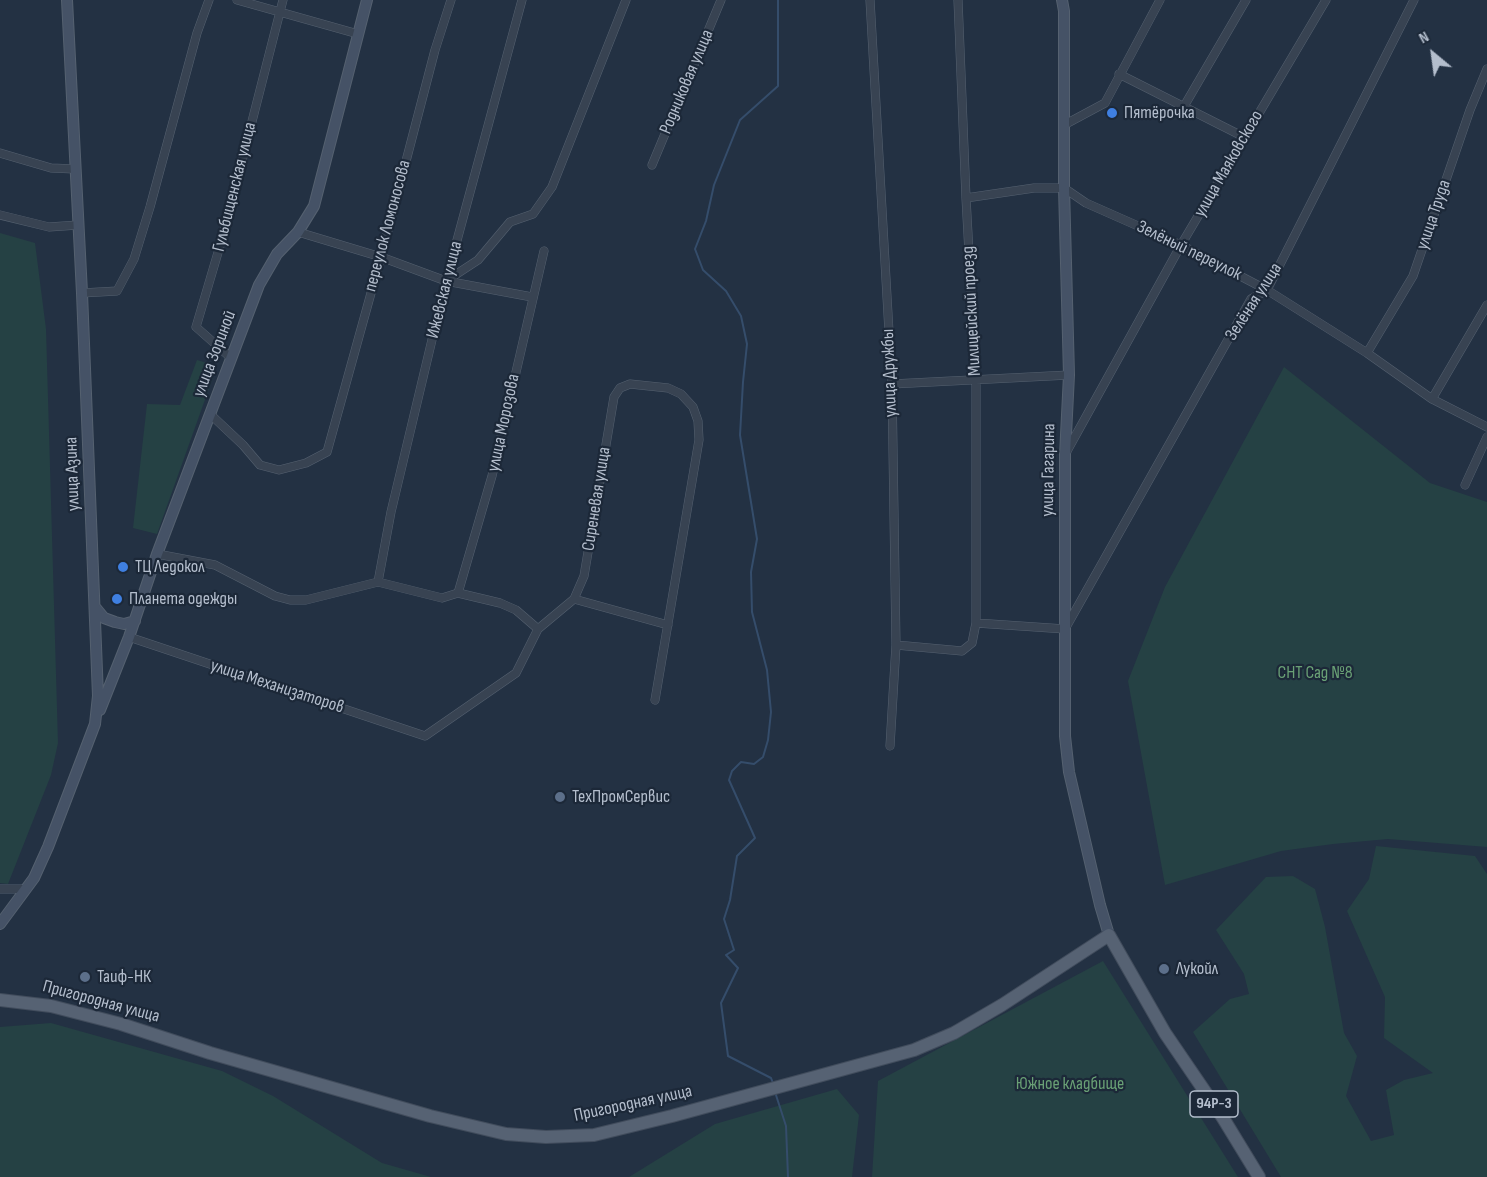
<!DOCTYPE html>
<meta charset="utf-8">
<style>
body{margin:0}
#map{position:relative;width:1487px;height:1177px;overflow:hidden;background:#233143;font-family:"Sofia Sans Condensed",sans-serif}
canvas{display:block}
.north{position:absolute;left:1403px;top:24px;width:60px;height:60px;-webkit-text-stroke:4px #1c2838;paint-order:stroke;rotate:331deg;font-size:16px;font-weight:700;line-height:24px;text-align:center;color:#b4becd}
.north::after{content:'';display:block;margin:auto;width:21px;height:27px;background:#b4becd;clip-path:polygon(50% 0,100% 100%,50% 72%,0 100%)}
</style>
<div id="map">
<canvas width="1487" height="1177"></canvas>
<div class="north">N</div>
</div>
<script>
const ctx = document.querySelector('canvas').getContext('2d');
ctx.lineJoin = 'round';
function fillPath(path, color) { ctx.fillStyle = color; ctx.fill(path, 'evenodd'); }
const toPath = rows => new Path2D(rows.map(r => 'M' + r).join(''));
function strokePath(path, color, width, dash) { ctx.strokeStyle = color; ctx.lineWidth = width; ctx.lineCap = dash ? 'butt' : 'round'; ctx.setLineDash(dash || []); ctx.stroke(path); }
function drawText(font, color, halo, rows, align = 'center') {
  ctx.font = font + ' "Sofia Sans Condensed",sans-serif'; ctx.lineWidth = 4.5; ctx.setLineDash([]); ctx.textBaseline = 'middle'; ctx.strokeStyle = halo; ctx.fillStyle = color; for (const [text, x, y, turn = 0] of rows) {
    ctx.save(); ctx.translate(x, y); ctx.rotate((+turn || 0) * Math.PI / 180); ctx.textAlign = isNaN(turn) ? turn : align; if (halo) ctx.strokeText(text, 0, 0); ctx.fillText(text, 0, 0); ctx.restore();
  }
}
fillPath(toPath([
 [0,233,35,243,46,329,58,743,51,775,8,884,0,883],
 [197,360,217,366,157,534,133,528,147,404,180,405],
 [1284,367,1430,483,1487,502,1487,847,1388,839,1333,844,1281,851,1165,885,1128,681,1165,587],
 [1376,846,1475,856,1487,874,1487,1177,1281,1177,1193,1032,1230,999,1249,994,1244,974,1216,930,1266,877,1293,876,1315,889,1325,927,1344,1033,1357,1056,1346,1096,1371,1141,1394,1135,1386,1090,1404,1080,1433,1073,1384,1038,1385,997,1347,911,1369,879],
 [1103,961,1238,1177,872,1177,878,1081],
 [51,1023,222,1071,273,1096,382,1163,431,1177,0,1177,0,1027],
 [837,1089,859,1115,852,1177,629,1177,715,1124]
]), '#254144');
strokePath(toPath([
 [773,1083,771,1078,728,1056,721,1003,738,968,726,955,734,950,724,919,730,900,737,856,755,838,729,780,732,771,741,762,754,764,763,757,768,740,771,712,767,670,752,612,751,572,757,539,740,435,743,382,747,344,741,316,726,291,703,270,695,249,706,221,714,185,740,120,778,86,778,0],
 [775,1092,786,1126,788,1177]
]), '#354d6b', 2);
const minor = toPath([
 [237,0,358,34],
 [870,0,892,384,896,645,890,746],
 [958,0,966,198,976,380,976,623],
 [1119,74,1244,137],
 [1183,108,1246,0],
 [1064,125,1105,103,1160,0],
 [0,153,51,168,75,169],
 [652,165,721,0],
 [966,198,1034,188,1064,188,1086,203,1181,245,1267,290,1367,353,1432,399,1487,427],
 [0,215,49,227,78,225],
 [298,232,381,257,446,281,532,297],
 [446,281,478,260,510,222,533,214,552,187,626,0],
 [82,293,117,291,134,259,150,207,197,33,209,0],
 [1367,353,1413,276,1470,110,1487,69],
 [231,358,196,327,222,239,283,0],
 [892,384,1069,375],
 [1432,399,1487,305],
 [210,414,243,445,260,465,279,470,306,463,327,452,381,257,435,50,451,0],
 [1067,451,1181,245,1326,0],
 [1465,485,1487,437],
 [157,554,215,565,275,596,290,600,306,600,378,582,442,598,458,593,500,603,516,610,538,629],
 [378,582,391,512,446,281,522,0],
 [458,593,492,476,544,251],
 [574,599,668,625],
 [129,637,425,736,516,673,538,629,574,599,584,576,614,397,620,388,630,384,668,388,681,394,693,407,698,421,699,440,655,700],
 [896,645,962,651,972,643,976,623,1065,629,1251,299,1267,290,1414,0],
 [0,889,26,889]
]);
const secondary = toPath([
 [1062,0,1064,11,1064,188,1069,375,1065,455,1065,736,1069,772,1100,905,1109,935],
 [95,607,104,618,115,622,124,624,135,621],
 [100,710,129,637,157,554,259,285,277,254,298,232,314,206,367,0],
 [0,924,34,878,48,847,95,724,98,696,82,293,67,0]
]);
const primary = toPath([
 [0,1000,51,1006,121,1024,210,1053,430,1116,506,1134,546,1137,594,1135,672,1116,914,1050,954,1033,1002,1005,1109,935,1165,1033,1223,1118,1259,1177]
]);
strokePath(minor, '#556170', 9);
strokePath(secondary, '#556170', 12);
strokePath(primary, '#414c5c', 14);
strokePath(minor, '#384352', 8);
strokePath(secondary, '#455266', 10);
strokePath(primary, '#566273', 12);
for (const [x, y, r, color] of [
 [1112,113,6,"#3f7fe0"],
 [123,567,6,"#3f7fe0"],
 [117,599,6,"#3f7fe0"],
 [560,797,6,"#5c6f8a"],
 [1164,969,6,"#5c6f8a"],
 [85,977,6,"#5c6f8a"]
]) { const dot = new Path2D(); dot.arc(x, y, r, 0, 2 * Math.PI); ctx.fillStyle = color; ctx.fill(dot); strokePath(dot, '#1c2838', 2); }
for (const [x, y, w] of [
 [1214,1104,48]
]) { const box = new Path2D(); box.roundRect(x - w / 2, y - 13, w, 26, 4.5); ctx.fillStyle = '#1c2838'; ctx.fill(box); strokePath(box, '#b4becd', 1.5); }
drawText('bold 16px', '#b4becd', null, [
 ["94Р-3",1214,1104]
]);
drawText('18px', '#b4becd', '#1c2838', [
 ["Родниковая улица",687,82,-67],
 ["улица Маяковского",1229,164,-60],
 ["Гульбищенская улица",235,187,-76],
 ["улица Труда",1434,215,-71],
 ["переулок Ломоносова",388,226,-75],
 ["Зелёный переулок",1189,251,26],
 ["Ижевская улица",445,290,-76],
 ["Зелёная улица",1254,302,-57],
 ["Милицейский проезд",972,311,-93],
 ["улица Зориной",215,354,-69],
 ["улица Дружбы",890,373,-92],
 ["улица Морозова",504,423,-78],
 ["улица Гагарина",1049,470,-89],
 ["улица Азина",73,474,-92],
 ["Сиреневая улица",597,499,-81],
 ["улица Механизаторов",277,687,18],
 ["Пригородная улица",101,1002,15],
 ["Пригородная улица",633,1104,-12]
]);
drawText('18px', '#b4becd', '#1c2838', [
 ["Пятёрочка",1124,113],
 ["ТЦ Ледокол",135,567],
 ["Планета одежды",129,599],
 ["ТехПромСервис",572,797],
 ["Лукойл",1176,969],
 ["Таиф-НК",97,977]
], 'left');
drawText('18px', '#69a075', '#1c2838', [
 ["СНТ Сад №8",1315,673],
 ["Южное кладбище",1070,1084]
]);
</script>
